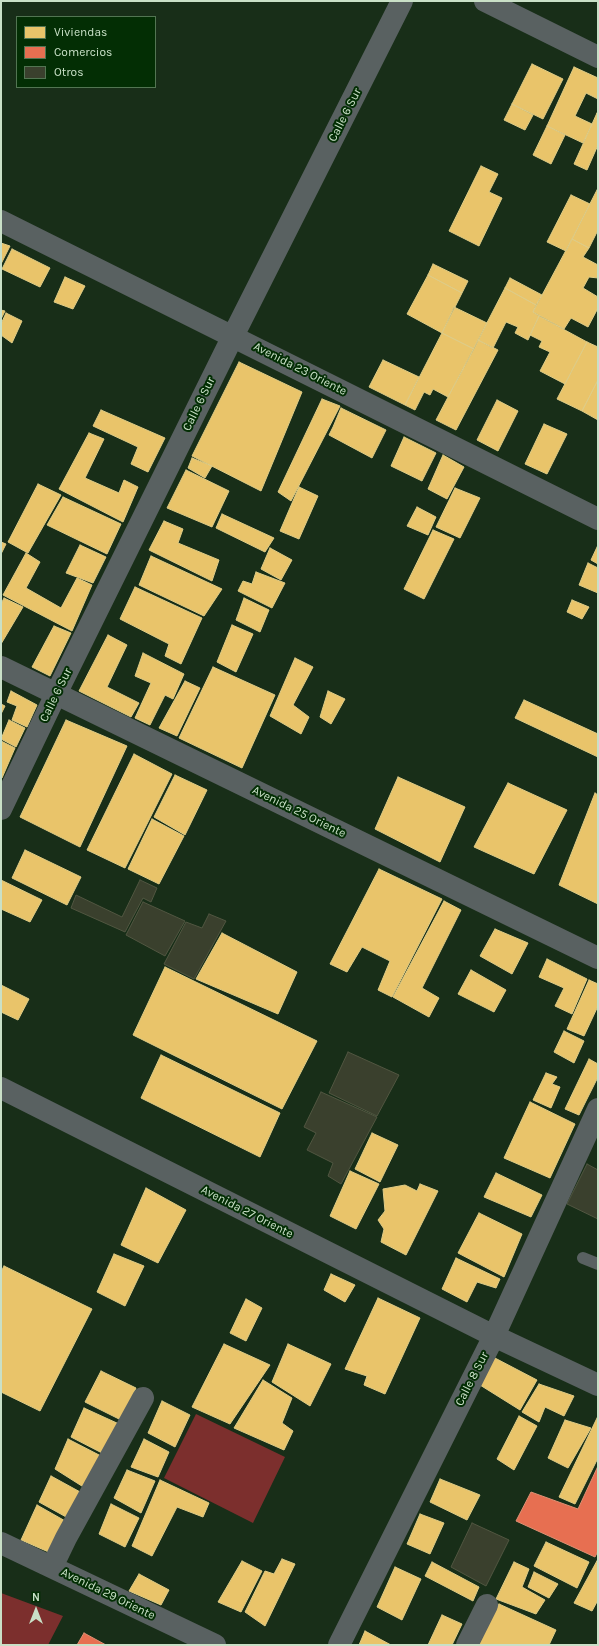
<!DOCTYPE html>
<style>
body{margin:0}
#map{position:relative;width:599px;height:1646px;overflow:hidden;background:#182e18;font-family:Karla,sans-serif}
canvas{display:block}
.frame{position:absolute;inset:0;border:2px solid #c9e0c7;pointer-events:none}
.legend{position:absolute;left:16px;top:16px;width:140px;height:72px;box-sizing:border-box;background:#032e04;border:1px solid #527552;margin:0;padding:5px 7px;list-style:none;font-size:12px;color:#c9e0c7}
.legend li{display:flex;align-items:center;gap:8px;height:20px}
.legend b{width:20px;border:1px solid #527552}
.north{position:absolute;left:16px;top:1590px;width:40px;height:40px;-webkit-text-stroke:3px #032e04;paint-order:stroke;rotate:0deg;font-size:11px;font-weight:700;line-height:16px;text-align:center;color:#c9e0c7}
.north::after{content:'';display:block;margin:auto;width:14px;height:18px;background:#c9e0c7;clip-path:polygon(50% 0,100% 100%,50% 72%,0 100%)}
</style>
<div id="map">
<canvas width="599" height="1646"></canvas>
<div class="frame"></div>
<ul class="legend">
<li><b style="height:11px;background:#e9c46a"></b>Viviendas</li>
<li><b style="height:11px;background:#e76f51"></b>Comercios</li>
<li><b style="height:11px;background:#3a402d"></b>Otros</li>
</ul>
<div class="north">N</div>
</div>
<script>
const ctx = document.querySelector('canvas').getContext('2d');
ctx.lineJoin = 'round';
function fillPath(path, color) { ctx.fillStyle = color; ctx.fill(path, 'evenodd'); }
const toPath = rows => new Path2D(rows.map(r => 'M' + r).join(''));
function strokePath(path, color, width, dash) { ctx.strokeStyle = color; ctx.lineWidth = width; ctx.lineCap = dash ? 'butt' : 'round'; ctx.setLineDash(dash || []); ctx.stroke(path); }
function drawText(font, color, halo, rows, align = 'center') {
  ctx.font = font + ' Karla,sans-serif'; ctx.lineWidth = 4; ctx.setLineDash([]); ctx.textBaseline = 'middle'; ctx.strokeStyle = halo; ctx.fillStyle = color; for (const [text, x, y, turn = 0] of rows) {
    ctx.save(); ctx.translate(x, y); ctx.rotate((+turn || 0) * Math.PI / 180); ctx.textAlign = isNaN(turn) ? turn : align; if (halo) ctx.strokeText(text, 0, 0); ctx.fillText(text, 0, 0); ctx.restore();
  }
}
fillPath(toPath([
 [196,1414,285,1457,253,1523,164,1478],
 [1,1593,63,1616,48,1645,1,1645]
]), '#7c2f2d');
const homes = toPath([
 [532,64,563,79,543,119,512,104,532,64],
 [574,67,598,78,598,99,586,93,575,116,592,124,583,143,547,126,574,67],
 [512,104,533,115,525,130,504,120,512,104],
 [597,113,598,145,587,170,574,164,597,113],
 [547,126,565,135,551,164,533,155,547,126],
 [481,166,498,174,489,192,502,198,479,246,449,231,481,166],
 [598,188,598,230,589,248,572,239,598,188],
 [571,195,590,204,566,251,547,242,571,195],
 [572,239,589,248,583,257,598,265,598,278,589,277,583,288,598,297,598,308,588,327,571,318,564,329,533,312,572,239],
 [1,243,10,246,1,264,1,243],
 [12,249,50,268,40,287,2,269,12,249],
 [433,264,468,281,462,293,428,275,433,264],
 [428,275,462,293,442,333,407,314,428,275],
 [65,277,85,286,73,309,54,302,65,277],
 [510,278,542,295,536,305,505,288,510,278],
 [505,288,536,305,533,312,539,316,528,340,515,333,518,327,506,322,493,348,478,340,505,288],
 [454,307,487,323,474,349,442,333,454,307],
 [1,310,5,311,1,319,1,310],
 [6,313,22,321,12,343,1,335,1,324,6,313],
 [539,316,587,342,565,384,540,371,550,352,539,347,542,341,530,335,539,316],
 [442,333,474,349,448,397,433,389,430,395,424,392,415,410,405,405,442,333],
 [478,340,498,350,456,430,436,420,478,340],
 [587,342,598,347,598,380,582,411,557,399,587,342],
 [383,360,419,377,405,405,369,387,383,360],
 [239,362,302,392,261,491,192,456,239,362],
 [598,380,598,420,582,411,598,380],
 [322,399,340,406,291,501,278,492,322,399],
 [497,400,518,411,498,451,477,440,497,400],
 [341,408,386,430,372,458,329,435,333,427,341,408],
 [101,410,165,438,148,472,131,464,138,447,93,426,101,410],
 [544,424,567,434,547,474,525,464,544,424],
 [89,433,104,439,85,478,119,493,124,480,138,487,123,522,59,489,89,433],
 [404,437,436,453,422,481,391,466,404,437],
 [443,455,464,467,447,499,428,489,443,455],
 [192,458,212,466,205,478,188,468,192,458],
 [186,470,229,491,212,527,167,508,186,470],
 [38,484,61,495,28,553,8,542,38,484],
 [299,487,318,496,299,539,280,531,299,487],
 [455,488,480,498,460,538,436,527,455,488],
 [63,497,121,524,107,554,47,525,63,497],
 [417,507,436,517,428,535,407,526,417,507],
 [222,514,274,538,265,552,216,528,222,514],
 [164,521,183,529,178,543,219,560,212,581,149,550,164,521],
 [433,530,454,539,424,599,404,589,433,530],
 [1,542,6,544,1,554,1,542],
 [80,545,106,557,93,583,66,573,80,545],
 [598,545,598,564,591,560,598,545],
 [270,548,292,560,281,580,261,569,270,548],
 [26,553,40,562,26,588,61,608,77,578,92,585,72,631,3,595,26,553],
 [151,556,222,589,204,616,139,585,151,556],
 [588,563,598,568,598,593,579,585,588,563],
 [256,572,285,583,272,608,238,591,243,581,252,584,256,572],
 [135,587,202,618,181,664,165,656,169,644,120,619,135,587],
 [4,598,23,607,1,644,1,604,4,598],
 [244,598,269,610,260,632,236,620,244,598],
 [572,600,589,607,582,619,567,612,572,600],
 [232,625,253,634,236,672,217,662,232,625],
 [54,626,71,633,50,676,32,667,54,626],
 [108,635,127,645,107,687,139,703,131,717,79,691,108,635],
 [143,653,184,674,173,699,165,695,150,725,135,718,151,683,135,676,143,653],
 [295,658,313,667,293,705,309,717,301,734,270,716,295,658],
 [213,667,275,695,242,768,179,738,213,667],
 [185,681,200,688,177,736,159,728,185,681],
 [11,691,37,705,27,727,12,720,17,706,7,702,11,691],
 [328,691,345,699,331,724,320,717,328,691],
 [524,700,598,734,598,757,515,718,524,700],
 [1,704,5,706,1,714,1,704],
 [9,720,25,728,16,747,1,739,9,720],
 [66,720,127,746,80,847,20,817,66,720],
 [1,741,15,748,2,778,1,778,1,741],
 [134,754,172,774,125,868,87,850,134,754],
 [175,775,207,790,185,835,154,817,175,775],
 [398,777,465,807,440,862,375,829,398,777],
 [508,783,567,810,534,874,474,847,508,783],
 [595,793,598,795,598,904,559,885,595,793],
 [152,819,184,836,159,884,128,869,152,819],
 [25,850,81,877,67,905,12,878,25,850],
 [379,869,442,899,392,997,378,990,390,961,362,947,347,972,330,964,379,869],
 [1,880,42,900,30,922,1,909,1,880],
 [444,901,461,910,422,988,439,998,429,1017,393,997,444,901],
 [495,929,528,943,512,974,480,956,495,929],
 [222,933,297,972,278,1014,196,979,222,933],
 [547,959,587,979,572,1014,555,1006,564,988,539,977,547,959],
 [165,967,317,1041,282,1109,133,1035,165,967],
 [471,970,506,990,494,1012,458,994,471,970],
 [589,980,598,984,598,1006,584,1036,567,1029,589,980],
 [1,985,29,999,18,1020,1,1012,1,985],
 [564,1031,584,1041,574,1063,554,1052,564,1031],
 [161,1055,280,1113,260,1157,141,1098,161,1055],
 [589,1059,598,1064,598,1077,579,1115,565,1109,589,1059],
 [546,1073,557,1077,552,1084,560,1087,551,1108,533,1100,546,1073],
 [530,1102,575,1124,550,1178,504,1158,530,1102],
 [372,1133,398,1145,380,1182,355,1169,372,1133],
 [350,1171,379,1184,356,1229,330,1216,350,1171],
 [496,1173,542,1195,531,1217,484,1197,496,1173],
 [420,1184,438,1191,406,1255,381,1242,384,1229,378,1220,385,1211,383,1189,405,1185,417,1191,420,1184],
 [146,1188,186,1210,158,1263,121,1245,146,1188],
 [479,1213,522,1234,504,1277,458,1253,479,1213],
 [114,1254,144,1266,125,1306,97,1292,114,1254],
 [456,1258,500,1279,496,1288,477,1282,467,1302,442,1289,456,1258],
 [4,1266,92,1309,40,1411,1,1392,1,1272,4,1266],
 [331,1274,355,1285,345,1302,324,1290,331,1274],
 [378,1298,420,1318,385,1394,364,1385,367,1376,345,1369,378,1298],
 [246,1299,262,1308,246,1341,230,1333,246,1299],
 [224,1344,270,1365,230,1424,192,1407,224,1344],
 [288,1344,331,1364,310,1406,272,1382,288,1344],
 [493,1357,537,1380,520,1410,480,1385,493,1357],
 [101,1371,136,1388,121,1420,85,1402,101,1371],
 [263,1380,292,1398,282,1423,293,1431,284,1450,234,1428,263,1380],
 [539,1384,574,1396,564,1416,545,1407,539,1422,522,1412,539,1384],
 [162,1401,190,1415,175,1447,148,1433,162,1401],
 [84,1408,119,1424,104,1454,71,1437,84,1408],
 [519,1416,537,1426,514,1470,497,1459,519,1416],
 [598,1416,598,1458,575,1504,559,1497,598,1416],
 [565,1420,591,1428,568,1468,548,1458,565,1420],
 [68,1439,101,1456,85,1488,55,1469,68,1439],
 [144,1439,169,1452,158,1477,131,1467,144,1439],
 [127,1470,155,1481,141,1513,114,1498,127,1470],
 [51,1476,82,1493,68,1518,39,1502,51,1476],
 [440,1479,480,1495,467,1520,430,1502,440,1479],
 [160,1480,209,1503,203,1517,177,1507,152,1556,132,1546,160,1480],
 [111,1504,139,1518,125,1547,99,1534,111,1504],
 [37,1505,67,1522,51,1553,21,1540,37,1505],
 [420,1514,444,1523,430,1554,407,1544,420,1514],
 [546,1542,589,1562,577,1588,534,1566,546,1542],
 [282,1559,295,1564,265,1626,245,1612,265,1571,274,1574,282,1559],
 [598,1559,598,1600,592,1611,574,1603,598,1559],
 [242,1561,262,1571,241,1612,218,1602,242,1561],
 [432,1562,479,1587,473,1601,425,1576,432,1562],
 [514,1562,529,1569,522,1587,545,1600,536,1614,496,1599,514,1562],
 [395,1567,421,1579,402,1620,377,1607,395,1567],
 [534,1572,558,1584,549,1598,528,1587,534,1572],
 [139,1574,169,1590,161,1605,129,1591,139,1574],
 [499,1604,556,1630,549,1645,476,1645,499,1604],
 [442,1615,462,1624,452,1645,428,1645,442,1615],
 [365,1631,391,1645,359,1645,365,1631]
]);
fillPath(homes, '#e9c46a');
strokePath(homes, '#dfcc86', 1);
const shops = toPath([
 [598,1466,598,1551,595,1557,516,1521,531,1492,578,1509,598,1466],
 [84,1633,106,1645,77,1645,84,1633]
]);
fillPath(shops, '#e76f51');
strokePath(shops, '#de9174', 1);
const building = toPath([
 [140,880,157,888,151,902,143,898,125,932,71,908,76,895,122,917,140,880],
 [143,902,185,921,165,956,126,935,143,902],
 [209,914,226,921,194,979,164,964,186,922,202,928,209,914],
 [348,1052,399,1075,377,1116,329,1093,348,1052],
 [321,1092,377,1117,341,1184,328,1176,333,1163,307,1150,316,1133,304,1127,321,1092],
 [587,1164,598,1170,598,1219,567,1204,587,1164],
 [472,1523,509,1540,486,1586,451,1567,472,1523]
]);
fillPath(building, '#3a402d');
strokePath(building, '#515641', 1);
strokePath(toPath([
 [583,1258,598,1264]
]), '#596161', 12);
strokePath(toPath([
 [485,1,598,57],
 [1,221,598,519],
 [1,667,598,958],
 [1,809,56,694,233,336,402,1],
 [1,1088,494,1336,598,1385],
 [1,1543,215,1645],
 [52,1567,66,1538,143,1398],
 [339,1645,494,1336,598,1109],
 [467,1645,487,1605]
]), '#596161', 22);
drawText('12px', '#c9e0c7', '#032e04', [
 ["Calle 6 Sur",345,115,-63],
 ["Avenida 23 Oriente",300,369,27],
 ["Calle 6 Sur",199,404,-64],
 ["Calle 6 Sur",56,695,-64],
 ["Avenida 25 Oriente",299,812,26],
 ["Avenida 27 Oriente",247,1212,27],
 ["Calle 8 Sur",472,1379,-63],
 ["Avenida 29 Oriente",108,1594,26]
]);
</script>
